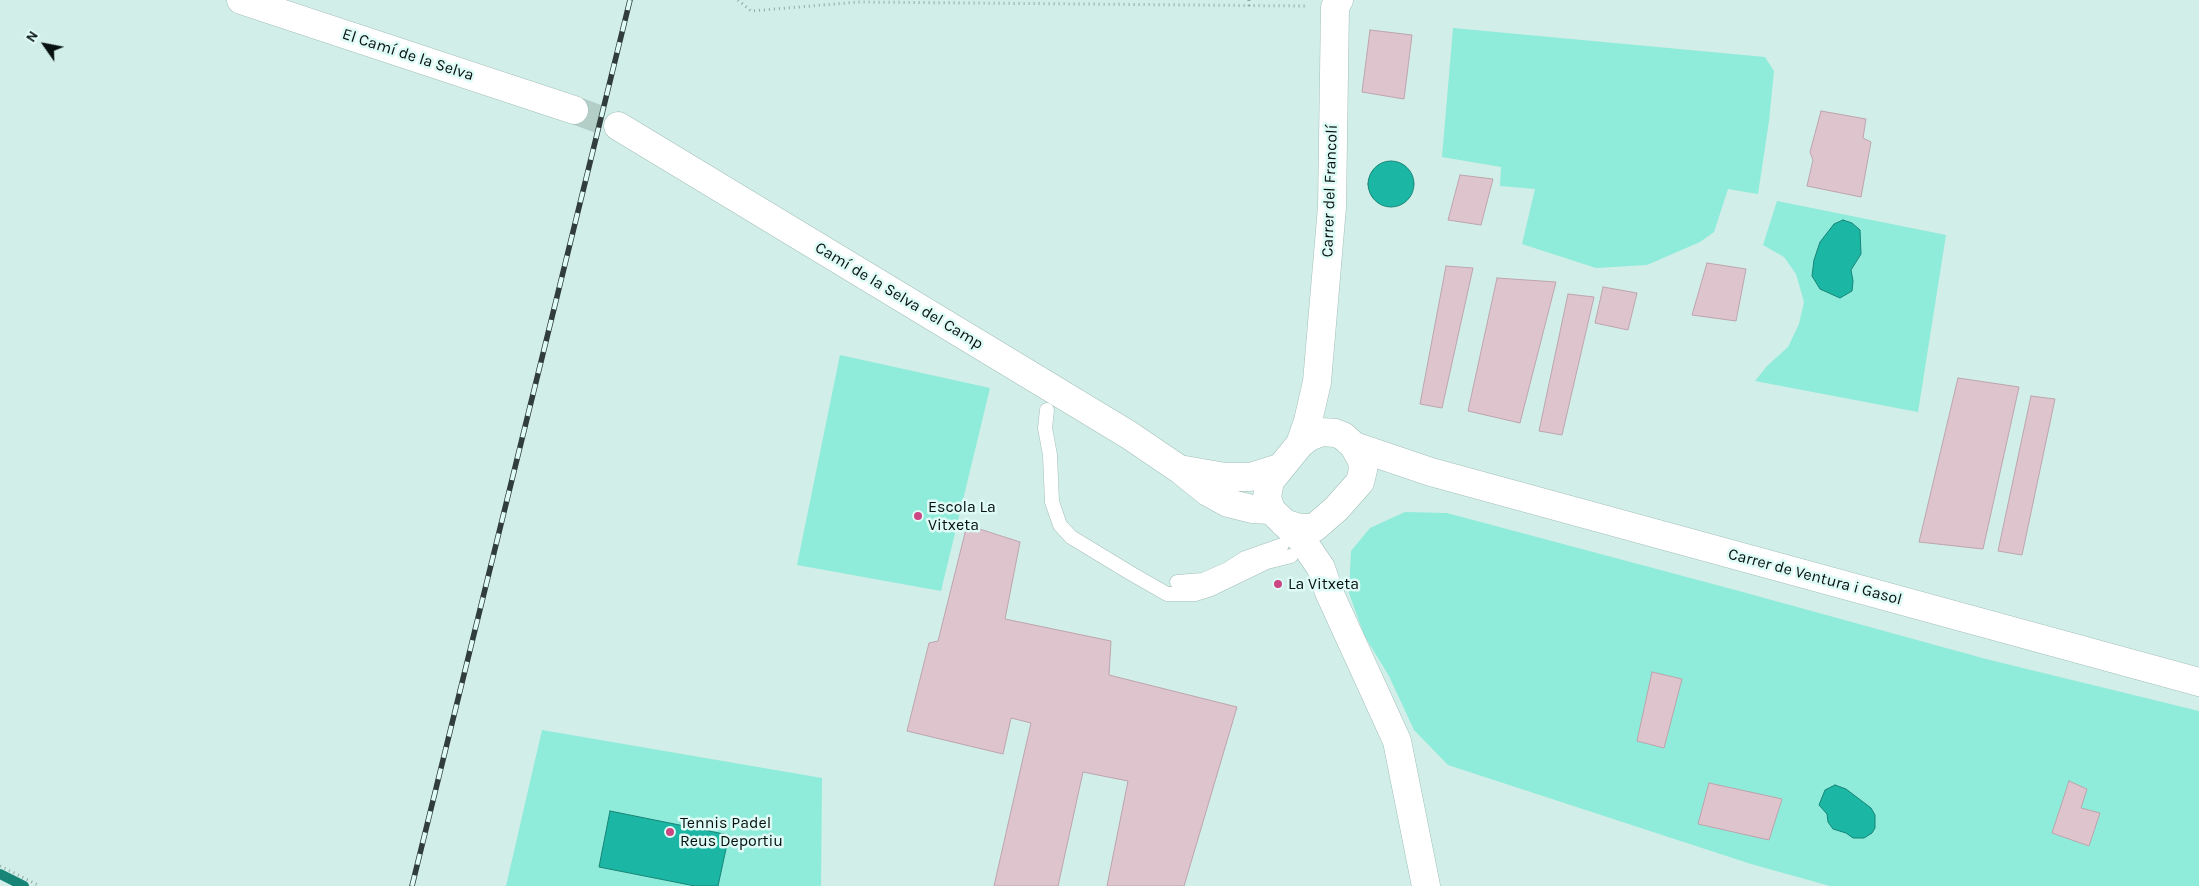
<!DOCTYPE html>
<meta charset="utf-8">
<style>
body{margin:0}
#map{position:relative;width:2199px;height:886px;overflow:hidden;background:#d1eee8;font-family:Karla,sans-serif}
canvas{display:block}
.north{position:absolute;left:20px;top:20px;width:50px;height:50px;-webkit-text-stroke:4px #defbf5;paint-order:stroke;rotate:303deg;font-size:14px;font-weight:700;line-height:20px;text-align:center;color:#07110f}
.north::after{content:'';display:block;margin:auto;width:18px;height:22px;background:#07110f;clip-path:polygon(50% 0,100% 100%,50% 72%,0 100%)}
</style>
<div id="map">
<canvas width="2199" height="886"></canvas>
<div class="north">N</div>
</div>
<script>
const ctx = document.querySelector('canvas').getContext('2d');
ctx.lineJoin = 'round';
function fillPath(path, color) { ctx.fillStyle = color; ctx.fill(path, 'evenodd'); }
const toPath = rows => new Path2D(rows.map(r => 'M' + r).join(''));
function strokePath(path, color, width, dash) { ctx.strokeStyle = color; ctx.lineWidth = width; ctx.lineCap = dash ? 'butt' : 'round'; ctx.setLineDash(dash || []); ctx.stroke(path); }
function drawText(font, color, halo, rows, align = 'center') {
  ctx.font = font + ' Karla,sans-serif'; ctx.lineWidth = 5; ctx.setLineDash([]); ctx.textBaseline = 'middle'; ctx.strokeStyle = halo; ctx.fillStyle = color; for (const [text, x, y, turn = 0] of rows) {
    ctx.save(); ctx.translate(x, y); ctx.rotate((+turn || 0) * Math.PI / 180); ctx.textAlign = isNaN(turn) ? turn : align; if (halo) ctx.strokeText(text, 0, 0); ctx.fillText(text, 0, 0); ctx.restore();
  }
}
fillPath(toPath([
 [1453,28,1765,57,1774,71,1769,121,1758,194,1728,189,1714,232,1700,242,1647,265,1596,268,1522,244,1535,189,1500,186,1501,167,1442,157],
 [1777,201,1946,235,1918,412,1755,381,1767,366,1788,347,1799,324,1804,302,1796,274,1784,257,1763,245],
 [840,355,990,388,941,591,797,565],
 [1405,512,1447,513,1739,591,1986,659,2199,711,2199,886,1830,886,1751,864,1448,765,1414,730,1389,676,1364,635,1349,593,1351,551,1370,528],
 [542,730,822,778,821,886,506,886]
]), '#8febda');
const water = toPath([
 '1368 184a23 23 0 1 1 46 0a23 23 0 1 1-46 0Z',
 [1843,220,1852,223,1860,230,1861,254,1851,270,1853,281,1852,291,1840,298,1820,289,1812,276,1814,260,1820,242,1834,224,1843,220],
 [1835,785,1846,789,1871,808,1875,815,1875,828,1872,833,1864,838,1853,838,1846,833,1833,829,1828,822,1827,814,1819,805,1825,790,1835,785],
 [610,811,729,835,718,886,695,886,599,867,610,811]
]);
fillPath(water, '#1cb7a4');
strokePath(water, '#168577', 1);
strokePath(toPath([
 [0,874,24,886]
]), '#168577', 10);
const building = toPath([
 [1370,30,1412,35,1404,99,1362,92,1370,30],
 [1821,111,1866,119,1863,138,1871,142,1861,197,1807,186,1813,160,1810,152,1821,111],
 [1460,175,1493,179,1481,225,1448,220,1460,175],
 [1707,263,1746,269,1736,321,1692,315,1707,263],
 [1446,266,1473,268,1442,408,1420,404,1446,266],
 [1497,278,1556,282,1520,423,1468,411,1497,278],
 [1603,287,1637,293,1628,330,1595,323,1603,287],
 [1568,294,1594,297,1562,435,1539,431,1568,294],
 [1958,378,2019,387,1983,549,1919,542,1958,378],
 [2031,396,2055,399,2022,555,1998,551,2031,396],
 [967,525,1020,542,1005,619,1111,641,1109,675,1237,707,1184,886,1107,886,1128,781,1083,772,1058,886,994,886,1031,723,1011,718,1003,754,907,731,929,643,938,641,967,525],
 [1652,672,1682,679,1664,748,1637,741,1652,672],
 [2069,781,2087,789,2081,808,2100,813,2089,846,2052,833,2069,781],
 [1709,783,1782,799,1769,840,1698,824,1709,783]
]);
fillPath(building, '#dec4cd');
strokePath(building, '#bda4ad', 1);
strokePath(toPath([
 [574,110,618,126]
]), '#b3cdc7', 28, [28, 14]);
const lane = toPath([
 [1047,410,1045,428,1050,455,1052,502,1060,525,1071,537,1132,574,1167,594,1195,594,1211,589,1267,562,1291,556],
 [1177,582,1203,580,1228,569,1245,558,1282,545]
]);
const street = toPath([
 [241,0,574,110],
 [618,126,1129,435,1179,469,1225,477,1250,477,1279,468],
 [1300,444,1308,421,1317,382,1332,207,1335,7,1339,0],
 [1354,446,1431,472,2199,682],
 [1183,472,1208,492,1228,503,1252,509,1271,510],
 [1284,523,1300,528,1314,528,1336,509,1360,482,1363,470,1362,461,1354,446,1343,436,1335,433,1322,432,1309,437,1300,444,1270,481,1267,497,1271,510,1302,540,1321,568,1329,592,1397,741,1426,886]
]);
strokePath(lane, '#a3bfb9', 15);
strokePath(street, '#a3bfb9', 29);
strokePath(toPath([
 [738,0,751,11,859,2,1305,6],
 [1249,0,1249,6],
 [0,866,40,886]
]), '#93aba6', 3, [1, 4]);
strokePath(lane, '#fff', 14);
strokePath(street, '#fff', 28);
const rail = toPath([
 [412,886,630,0]
]);
strokePath(rail, '#303d3b', 5.5);
strokePath(rail, '#defbf5', 4, [11]);
for (const [x, y, r, color] of [
 [918,516,5,"#cd4684"],
 [1278,584,5,"#cd4684"],
 [670,832,5,"#cd4684"]
]) { const dot = new Path2D(); dot.arc(x, y, r, 0, 2 * Math.PI); ctx.fillStyle = color; ctx.fill(dot); strokePath(dot, '#defbf5', 2); }
drawText('16px', '#07110f', '#defbf5', [
 ["El Camí de la Selva",408,55,18],
 ["Carrer del Francolí",1330,191,-88],
 ["Camí de la Selva del Camp",899,296,31],
 ["Carrer de Ventura i Gasol",1815,577,15]
]);
drawText('16px', '#07110f', '#defbf5', [
 ["Escola La",928,507],
 ["Vitxeta",928,525],
 ["La Vitxeta",1288,584],
 ["Tennis Padel",680,823],
 ["Reus Deportiu",680,841]
], 'left');
</script>
